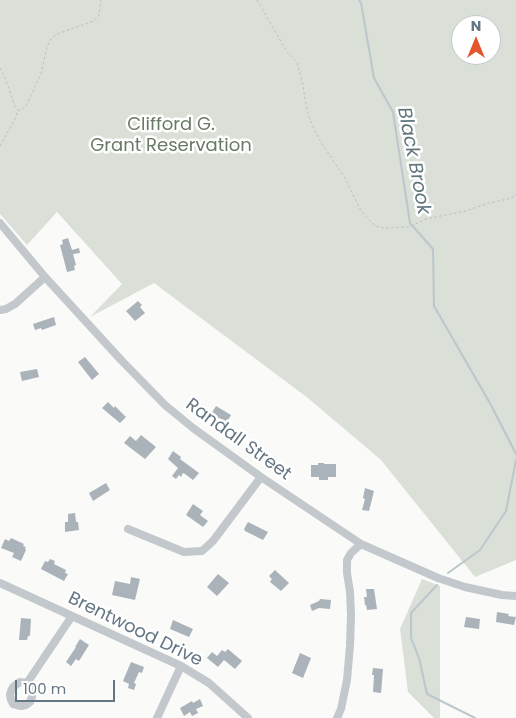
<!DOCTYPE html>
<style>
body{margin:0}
#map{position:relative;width:516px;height:718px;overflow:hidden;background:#fafaf8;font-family:Poppins,sans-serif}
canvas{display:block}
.north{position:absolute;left:451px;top:15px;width:50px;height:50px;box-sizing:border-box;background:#fff;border:1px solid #c1c8cd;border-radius:50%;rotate:0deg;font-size:14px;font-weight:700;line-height:20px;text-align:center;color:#657683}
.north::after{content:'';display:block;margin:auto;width:18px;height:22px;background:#e4572e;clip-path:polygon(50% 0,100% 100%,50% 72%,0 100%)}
.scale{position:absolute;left:15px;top:680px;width:100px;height:22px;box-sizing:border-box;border:2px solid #657683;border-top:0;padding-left:6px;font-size:15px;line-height:18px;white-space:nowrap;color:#657683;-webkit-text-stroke:4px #fff;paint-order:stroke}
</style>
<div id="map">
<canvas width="516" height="718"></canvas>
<div class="north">N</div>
<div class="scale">100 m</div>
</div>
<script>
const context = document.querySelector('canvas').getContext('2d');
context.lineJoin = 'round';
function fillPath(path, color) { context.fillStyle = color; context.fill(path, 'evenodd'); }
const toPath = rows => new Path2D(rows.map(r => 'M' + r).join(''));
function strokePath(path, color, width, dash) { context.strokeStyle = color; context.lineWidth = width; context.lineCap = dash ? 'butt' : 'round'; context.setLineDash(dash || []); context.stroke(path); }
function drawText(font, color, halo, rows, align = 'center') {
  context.font = font + ' Poppins,sans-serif'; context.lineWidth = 5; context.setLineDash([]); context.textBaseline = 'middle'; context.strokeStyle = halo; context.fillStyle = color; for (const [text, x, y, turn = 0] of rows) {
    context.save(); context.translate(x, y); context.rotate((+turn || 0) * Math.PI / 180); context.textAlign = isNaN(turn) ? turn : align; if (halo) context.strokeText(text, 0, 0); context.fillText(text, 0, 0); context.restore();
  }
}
fillPath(toPath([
 [0,0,516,0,516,560,475,577,381,460,308,398,154,283,90,317,122,284,57,212,27,245,0,214],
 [461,25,491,25,491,55,461,55],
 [422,579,440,586,440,718,434,718,408,692,400,629]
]), '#dadfd7');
strokePath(toPath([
 [359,0,361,3,374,78,393,112,410,223,433,249,434,306,491,405,516,454],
 [448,573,480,550,506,511,516,460],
 [437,585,411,613,411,638,419,658,427,694,475,718]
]), '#bbc7cb', 2);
fillPath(toPath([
 [68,238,72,250,79,248,80,253,73,254,76,265,74,266,75,270,67,272,60,245,63,244,62,240],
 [138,301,142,305,140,307,145,313,135,321,126,311],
 [54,317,56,325,42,330,41,328,35,330,33,324],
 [85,357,99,374,92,380,78,362],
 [37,369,39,377,22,381,20,372],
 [108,402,114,408,115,406,126,417,120,423,102,408],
 [216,406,231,415,227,422,211,414],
 [141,435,156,447,145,459,124,443,130,436,136,441],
 [173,451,181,457,180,459,199,473,193,480,185,474,183,473,181,477,179,475,176,479,172,476,178,468,168,459],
 [318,463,324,463,324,464,336,464,336,477,328,477,328,480,319,480,319,477,311,477,311,465,318,465],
 [106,483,110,490,93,501,89,493],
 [365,488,374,491,369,511,362,510,365,499,363,498],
 [193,504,203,511,200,515,208,521,203,527,186,515],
 [75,513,76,522,78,522,79,530,65,532,65,522,68,522,68,514],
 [248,522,268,532,263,540,245,531,244,529],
 [11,538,24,544,23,546,26,547,25,549,26,550,21,561,12,557,14,553,1,548,5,539,9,541],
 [50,559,55,561,54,564,66,570,65,573,68,574,64,581,41,569,45,561,48,562],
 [275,570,289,583,281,591,270,582,272,579,269,576],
 [218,574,229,583,217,596,207,587],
 [131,577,140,579,135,600,112,595,115,581,130,584],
 [366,589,374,589,377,609,367,610,366,605,365,605,364,597,367,597],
 [320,599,331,600,330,609,319,608,312,611,310,605,319,601],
 [497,612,509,614,508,616,516,617,514,625,496,622],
 [466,617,480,619,479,629,464,627],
 [21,618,31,619,30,636,28,636,27,640,19,640],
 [173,620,193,629,189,637,170,629],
 [80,639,89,645,79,661,76,659,71,666,66,662,76,647,75,647],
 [228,649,242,661,235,669,224,660,218,667,207,658,212,652,217,656,222,650,225,652],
 [300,653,311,658,303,678,292,673],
 [131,662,144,667,142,673,139,672,134,683,136,684,134,690,128,688,129,684,123,681],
 [373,668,383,669,381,693,373,692,374,675,372,675],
 [200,699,203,706,196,709,198,713,192,716,190,712,184,716,180,708,192,701,193,703]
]), '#aab3b9');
strokePath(toPath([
 [257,0,287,52,297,62,303,85,305,99,308,114,314,129,322,144,345,178,361,211,372,223,376,226,384,228,409,227,426,219,466,211,489,203,508,199,515,196,516,194],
 [0,68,5,77,15,107,17,110],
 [0,146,15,119,18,110,21,110,26,106,41,74,47,47,50,40,57,34,94,21,99,15,101,0]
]), '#bbbfc2', 1, [2.5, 2.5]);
strokePath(toPath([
 [0,223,45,277,122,361,165,405,193,428,261,477,361,544,438,578,465,587,502,595,516,596],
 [0,310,6,309,15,304,45,277],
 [128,529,184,552,202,551,213,541,261,477],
 [0,583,181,666,209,683,248,718],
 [27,683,20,682,13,687,11,691,10,695,11,700,13,704,21,706,26,705,30,702,32,697,32,688,27,683,72,616],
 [157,718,181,666],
 [337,718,341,709,347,680,350,646,351,615,350,592,347,573,347,560,351,553,361,544]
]), '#c3c8cc', 8);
drawText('18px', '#687a64', '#fff', [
 ["Clifford G.",171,125],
 ["Grant Reservation",171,146]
]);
drawText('18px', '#657683', '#fff', [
 ["Randall Street",238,440,36],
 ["Brentwood Drive",135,630,26]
]);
drawText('italic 19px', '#60757c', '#fff', [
 ["Black Brook",413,161,79]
]);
</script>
